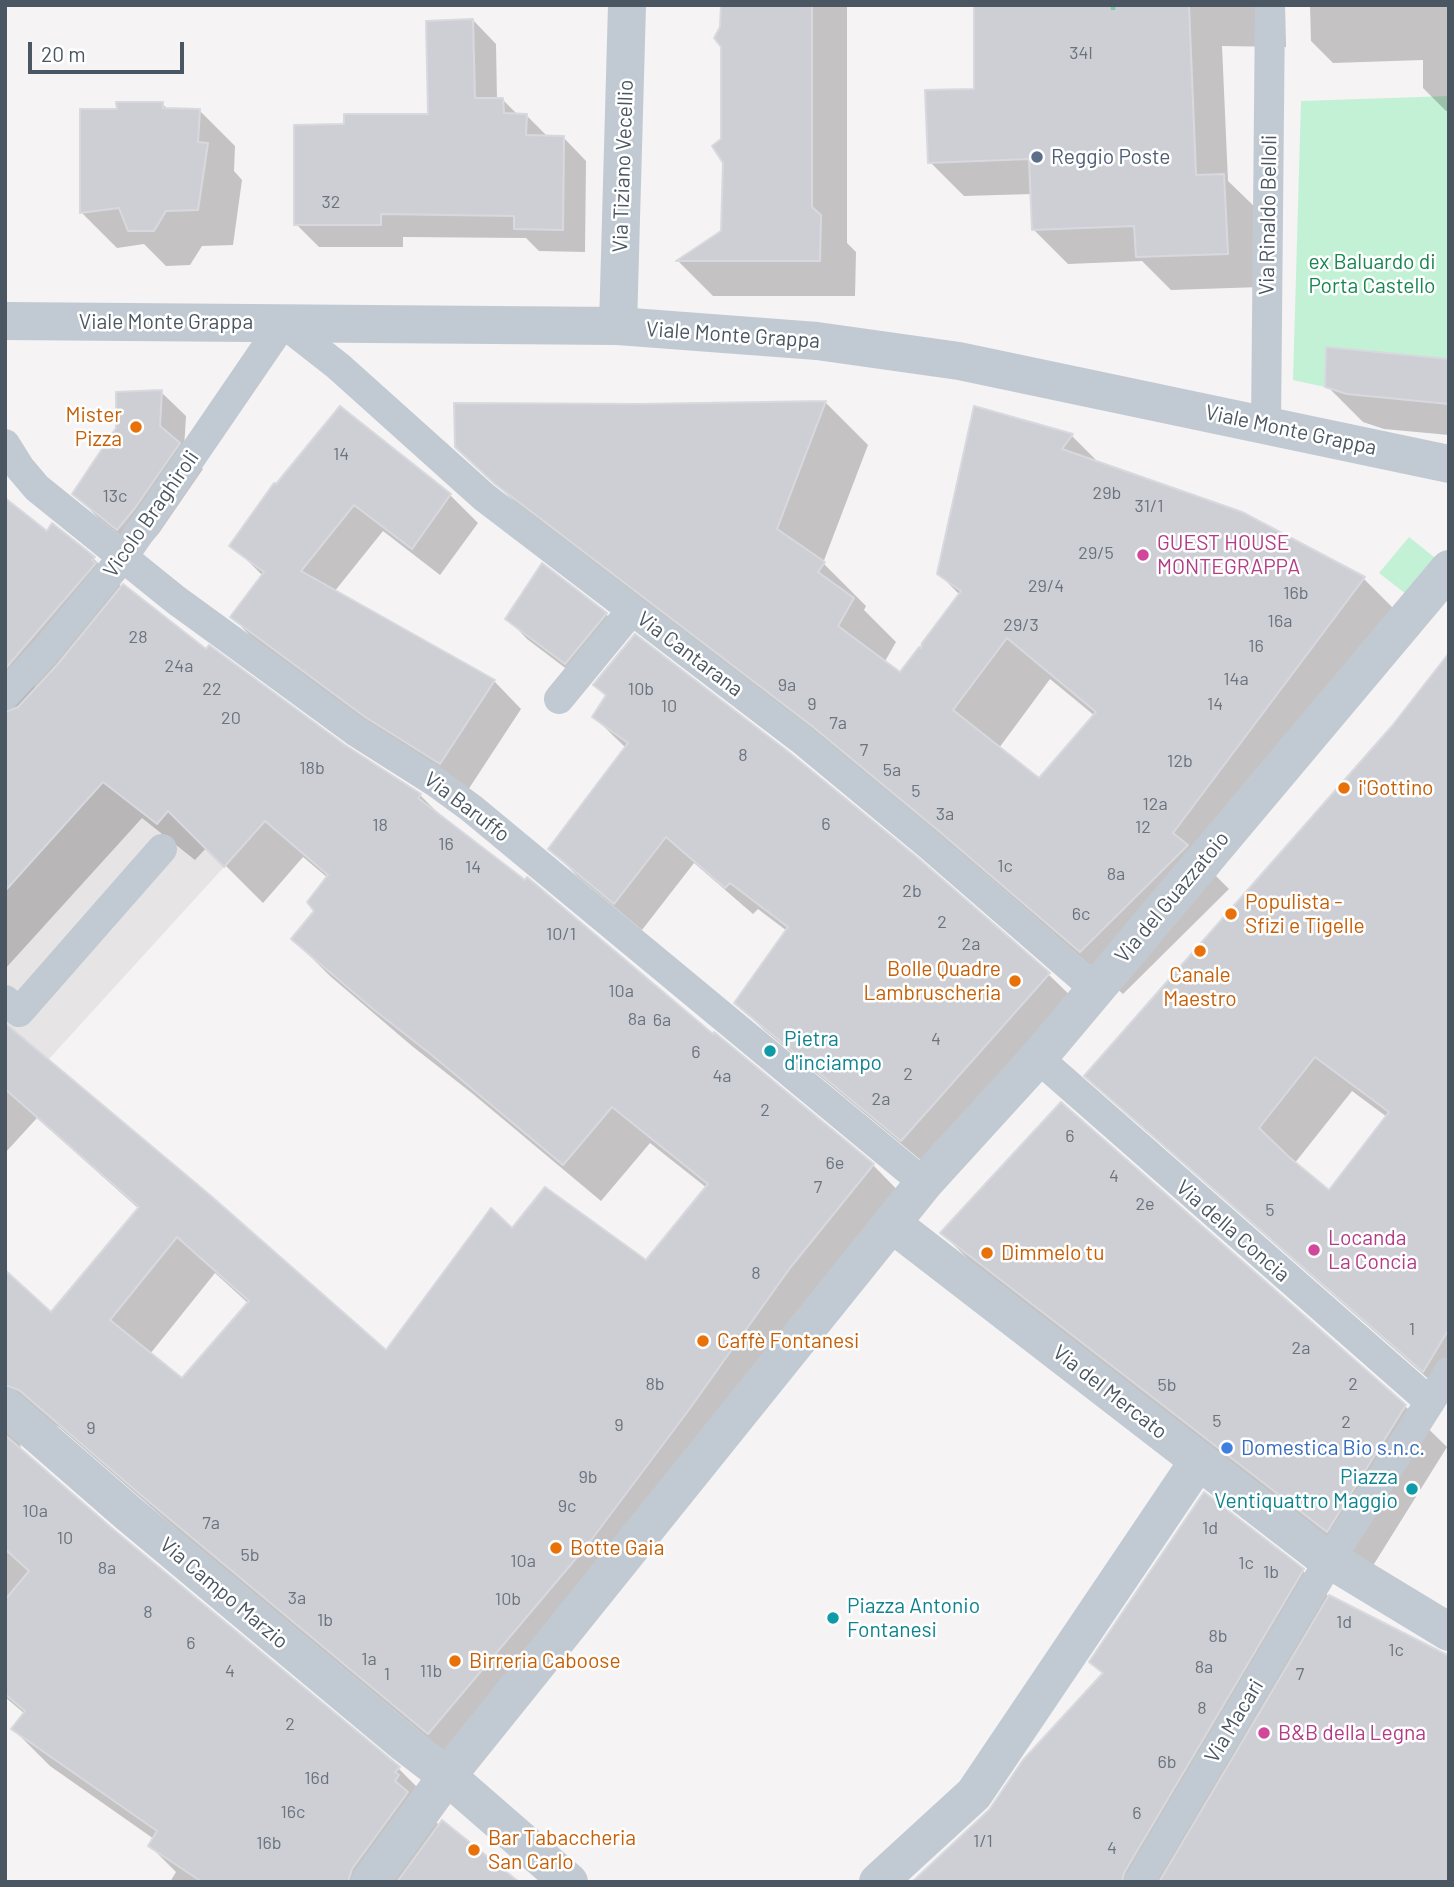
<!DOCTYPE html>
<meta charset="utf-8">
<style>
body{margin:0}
#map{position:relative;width:1454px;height:1887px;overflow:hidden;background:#f5f3f3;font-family:Barlow,sans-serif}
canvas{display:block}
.frame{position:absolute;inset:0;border:7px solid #4a5661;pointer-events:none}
.scale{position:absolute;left:28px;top:42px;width:156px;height:32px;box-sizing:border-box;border:4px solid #4a5661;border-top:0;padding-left:9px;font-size:21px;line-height:24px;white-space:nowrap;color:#4a5661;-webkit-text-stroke:5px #fff;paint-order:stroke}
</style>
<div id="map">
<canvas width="1454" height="1887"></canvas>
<div class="frame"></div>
<div class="scale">20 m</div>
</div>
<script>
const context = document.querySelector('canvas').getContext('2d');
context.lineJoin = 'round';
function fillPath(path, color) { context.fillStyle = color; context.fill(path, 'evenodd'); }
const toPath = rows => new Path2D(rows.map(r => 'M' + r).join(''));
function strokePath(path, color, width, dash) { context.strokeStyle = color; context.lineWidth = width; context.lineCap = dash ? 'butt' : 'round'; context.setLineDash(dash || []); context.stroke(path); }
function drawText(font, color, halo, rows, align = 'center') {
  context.font = font + ' Barlow,sans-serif'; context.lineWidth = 5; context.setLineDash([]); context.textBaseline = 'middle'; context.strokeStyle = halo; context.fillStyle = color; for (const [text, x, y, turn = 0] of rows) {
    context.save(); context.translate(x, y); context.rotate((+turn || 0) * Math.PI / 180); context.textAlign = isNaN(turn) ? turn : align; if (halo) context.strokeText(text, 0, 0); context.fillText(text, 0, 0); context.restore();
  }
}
fillPath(toPath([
 [33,685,93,735,224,867,48,1060,5,1023,5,707]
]), '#e6e4e5');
fillPath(toPath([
 [1449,96,1449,359,1327,347,1325,387,1293,380,1301,101],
 [1409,537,1444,565,1415,601,1379,573]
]), '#c3f1d5');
fillPath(toPath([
 [722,5,847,5,847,243,856,252,855,296,713,296,678,261,723,232,725,162,723,140],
 [976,5,1285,5,1286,47,1222,46,1228,181,1258,210,1261,287,1171,290,1142,261,1068,264,1034,230,1032,194,964,196,930,162,976,91],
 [1310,5,1449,5,1449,111,1446,111,1423,88,1423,60,1333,63,1311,41],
 [473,20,496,44,497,100,503,100,518,115,526,115,548,137,563,137,586,161,585,252,539,251,526,238,403,237,403,247,319,247,296,224,346,126,430,116],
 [162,104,168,109,199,110,235,146,234,171,242,180,233,245,202,246,190,265,166,266,144,244,117,248,81,212,119,111],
 [1449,361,1449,435,1384,429,1363,422,1327,386],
 [161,392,186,416,184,449,203,469,159,533,142,553,98,518,74,493],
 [825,402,868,445,823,563,866,606,864,610,896,642,884,663,900,675,922,651,960,595,939,574,1072,436,1100,464,1364,579,1406,621,1216,876,1229,889,1123,994,985,874,857,768,540,526,456,446,642,405],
 [1050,679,1095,716,1039,780,999,748],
 [340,408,450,495,478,523,440,575,383,531,334,592,494,681,521,709,468,790,394,744,259,645,232,617,263,576,232,545],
 [5,500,47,533,93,558,123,588,206,651,344,747,420,795,450,825,873,1165,910,1203,466,1770,182,1534,59,1427,49,1422,20,1441,21,1451,113,1531,398,1768,436,1806,432,1818,440,1826,516,1882,170,1882,176,1872,150,1846,154,1839,50,1766,13,1729,25,1714,5,1697,5,1273,51,1314,139,1209,37,1118,5,1153,5,1025,386,1353,513,1230,646,1263,707,1188,650,1143,601,1201,473,1094,412,1046,330,976,293,939,316,911,328,878,303,857,263,903,207,847,195,860,142,818,5,969],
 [215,1273,249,1304,182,1380,150,1354],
 [606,614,625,634,585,683,527,639,508,619],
 [1449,658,1449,1397,1123,1111,1087,1075,1393,727],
 [1352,1091,1387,1117,1329,1193,1294,1164],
 [595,685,917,860,1049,975,1076,1001,929,1167,764,1030,737,1003,787,931,758,909,753,914,694,863,642,930,577,876,551,849,626,748,594,717,607,697],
 [942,1233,1405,1406,1447,1447,1369,1572,983,1274],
 [1303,1571,1330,1598,1449,1882,913,1882,990,1811,1104,1674,1092,1662]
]), '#0003');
const building = toPath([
 [721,5,812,5,812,207,821,215,820,261,676,261,721,231,723,163,712,146,721,139,721,47,714,38,720,27,721,5],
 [974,5,1189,5,1196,175,1224,174,1228,254,1136,257,1134,226,1032,230,1029,159,928,163,925,90,974,89,974,5],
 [473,19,475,98,503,98,504,113,527,114,526,135,564,136,563,230,514,229,514,216,381,214,381,225,294,225,294,125,344,124,344,114,428,114,426,21,473,19],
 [116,102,163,102,163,108,200,109,198,142,208,143,198,210,166,211,154,231,128,231,119,208,80,213,80,109,117,109,116,102],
 [1326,347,1449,359,1449,404,1347,394,1325,387,1326,347],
 [162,390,160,426,180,443,135,508,117,530,72,494,116,428,116,392,162,390],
 [826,401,777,529,825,562,818,572,854,598,838,626,900,672,919,647,921,648,922,643,961,591,937,574,974,406,1073,434,1062,449,1242,512,1365,577,1173,833,1188,845,1080,952,940,832,812,726,495,484,455,447,454,403,642,404,826,401],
 [1007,638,1096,712,1039,778,953,710,1007,638],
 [340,406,451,494,412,549,354,505,301,571,495,680,440,764,365,717,230,617,264,572,229,546,274,483,276,484,340,406],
 [5,498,47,531,52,523,95,557,92,560,96,563,5,669,5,498],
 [542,563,607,613,565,664,505,619,542,563],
 [123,584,206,649,209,645,345,745,421,794,418,798,525,880,527,877,713,1034,714,1032,874,1164,790,1268,688,1411,589,1543,428,1734,142,1496,19,1390,5,1385,5,1270,51,1312,139,1207,5,1089,5,1023,211,1196,386,1350,491,1208,512,1228,545,1187,646,1260,708,1184,612,1107,563,1165,433,1056,373,1009,291,939,314,911,307,902,328,875,265,821,224,867,168,811,157,824,103,782,5,891,5,712,18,707,57,665,123,584],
 [177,1237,249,1301,182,1378,110,1320,177,1237],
 [635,634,790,753,918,858,1050,973,901,1141,734,1003,788,927,730,883,725,888,666,837,614,904,548,849,628,743,592,717,606,695,593,685,635,634],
 [1449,653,1449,1329,1423,1372,1084,1076,1392,726,1449,653],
 [1315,1057,1389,1112,1329,1190,1289,1157,1259,1128,1315,1057],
 [1061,1102,1406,1405,1327,1532,940,1233,1061,1102],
 [5,1435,114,1530,400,1767,395,1772,399,1775,395,1781,408,1792,352,1869,348,1882,202,1882,148,1846,157,1831,11,1729,25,1711,5,1694,5,1600,29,1571,5,1549,5,1435],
 [1204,1492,1304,1569,1124,1873,1122,1882,912,1882,989,1810,1023,1760,1103,1673,1089,1662,1204,1492],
 [1329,1595,1449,1656,1449,1882,1159,1882,1329,1595],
 [442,1820,519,1882,397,1882,442,1820]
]);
fillPath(building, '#cdcfd5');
strokePath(building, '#d7d9de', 2);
strokePath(toPath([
 [1113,5,1113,12]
]), '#7ad0a6', 4.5, [5, 3.5]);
strokePath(toPath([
 [1266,424,1270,5],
 [5,444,20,468,37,488,176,600,231,640,355,731,434,781,471,808,924,1183],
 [5,695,44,653,123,557,283,323,338,366,484,497,801,739,929,845,1095,989],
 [559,699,632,610],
 [5,1000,19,1012,162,849],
 [1038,1058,1430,1402],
 [1139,1882,1329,1561,1449,1372]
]), '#c1cad2', 30);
strokePath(toPath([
 [5,321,618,326,817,341,959,361,1449,464],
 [618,326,627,5],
 [891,1223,1317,1552,1449,1632],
 [5,1406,128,1513,404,1743,447,1776,569,1882],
 [370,1882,447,1776,924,1183,1038,1058,1449,569],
 [878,1882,974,1794,1199,1460]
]), '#c1cad2', 38);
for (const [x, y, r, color] of [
 [1037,157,7,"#5c6f8a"],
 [136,427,7,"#e8710a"],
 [1143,555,7,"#d1479c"],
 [1344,788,7,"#e8710a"],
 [1231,914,7,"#e8710a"],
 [1200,951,7,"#e8710a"],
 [1015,981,7,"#e8710a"],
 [770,1051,7,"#0f9aa8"],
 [1314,1250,7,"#d1479c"],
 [987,1253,7,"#e8710a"],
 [703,1341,7,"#e8710a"],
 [1227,1448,7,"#3f7fe0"],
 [1412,1489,7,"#0f9aa8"],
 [556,1548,7,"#e8710a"],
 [833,1618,7,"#0f9aa8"],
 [455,1661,7,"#e8710a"],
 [1264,1733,7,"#d1479c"],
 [474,1850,7,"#e8710a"]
]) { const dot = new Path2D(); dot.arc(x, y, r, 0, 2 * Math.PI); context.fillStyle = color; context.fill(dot); strokePath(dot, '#fff', 2.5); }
drawText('18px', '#6b747e', null, [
 ["34l",1081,53],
 ["32",331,202],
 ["14",341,454],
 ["29b",1107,493],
 ["13c",115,496],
 ["31/1",1149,506],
 ["29/5",1096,553],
 ["29/4",1046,586],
 ["16b",1296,593],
 ["16a",1280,621],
 ["29/3",1021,625],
 ["28",138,637],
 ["16",1256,646],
 ["24a",179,666],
 ["14a",1236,679],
 ["9a",787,685],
 ["22",212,689],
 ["10b",641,689],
 ["9",812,704],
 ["14",1215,704],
 ["10",669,706],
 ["20",231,718],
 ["7a",838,723],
 ["7",864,750],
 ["8",743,755],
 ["12b",1180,761],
 ["18b",312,768],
 ["5a",892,770],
 ["5",916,791],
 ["12a",1155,804],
 ["3a",945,814],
 ["6",826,824],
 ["18",380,825],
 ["12",1143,827],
 ["16",446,844],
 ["1c",1005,866],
 ["14",473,867],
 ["8a",1116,874],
 ["2b",912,891],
 ["6c",1081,914],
 ["2",942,922],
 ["10/1",561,934],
 ["2a",971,944],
 ["10a",621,991],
 ["8a",637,1019],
 ["6a",662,1020],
 ["4",936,1039],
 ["6",696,1052],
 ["2",908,1074],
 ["4a",722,1076],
 ["2a",881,1099],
 ["2",765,1110],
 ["6",1070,1136],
 ["6e",835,1163],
 ["4",1114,1176],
 ["7",818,1187],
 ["2e",1145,1204],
 ["5",1270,1210],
 ["8",756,1273],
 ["1",1412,1329],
 ["2a",1301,1348],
 ["8b",655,1384],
 ["2",1353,1384],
 ["5b",1167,1385],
 ["5",1217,1421],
 ["2",1346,1422],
 ["9",619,1425],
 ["9",91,1428],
 ["9b",588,1477],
 ["9c",567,1506],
 ["10a",35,1511],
 ["7a",211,1523],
 ["1d",1210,1528],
 ["10",65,1538],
 ["5b",250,1555],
 ["10a",523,1561],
 ["1c",1246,1563],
 ["8a",107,1568],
 ["1b",1271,1572],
 ["3a",297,1598],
 ["10b",508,1599],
 ["8",148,1612],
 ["1b",325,1620],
 ["1d",1344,1622],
 ["8b",1218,1636],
 ["6",191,1643],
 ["1c",1396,1650],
 ["1a",369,1659],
 ["8a",1204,1667],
 ["4",230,1671],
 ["11b",431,1671],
 ["1",387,1674],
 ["7",1300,1674],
 ["8",1202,1708],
 ["2",290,1724],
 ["6b",1167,1762],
 ["16d",317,1778],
 ["16c",293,1812],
 ["6",1137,1813],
 ["1/1",983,1841],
 ["16b",269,1843],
 ["4",1112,1848]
]);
drawText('21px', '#4e5e75', '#fff', [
 ["Reggio Poste",1051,157]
], 'left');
drawText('21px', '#4a5661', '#fff', [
 ["Via Tiziano Vecellio",623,166,-88],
 ["Via Rinaldo Belloli",1268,215,-89],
 ["Viale Monte Grappa",166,322],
 ["Viale Monte Grappa",733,335,4],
 ["Viale Monte Grappa",1291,430,12],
 ["Vicolo Braghiroli",151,514,-55],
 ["Via Cantarana",690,654,37],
 ["Via Baruffo",467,807,37],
 ["Via del Guazzatoio",1172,897,-50],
 ["Via della Concia",1233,1231,41],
 ["Via del Mercato",1110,1392,38],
 ["Via Campo Marzio",224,1593,40],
 ["Via Macari",1234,1721,-59]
]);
drawText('21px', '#17864f', '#fff', [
 ["ex Baluardo di",1372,262],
 ["Porta Castello",1372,286]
]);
drawText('21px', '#c56008', '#fff', [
 ["Mister",122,415,"right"],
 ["Pizza",122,439,"right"],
 ["i'Gottino",1358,788],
 ["Populista -",1245,902],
 ["Sfizi e Tigelle",1245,926],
 ["Bolle Quadre",1001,969,"right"],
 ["Lambruscheria",1001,993,"right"],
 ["Canale",1200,975,"center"],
 ["Maestro",1200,999,"center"],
 ["Dimmelo tu",1001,1253],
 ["Caffè Fontanesi",717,1341],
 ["Botte Gaia",570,1548],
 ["Birreria Caboose",469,1661],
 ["Bar Tabaccheria",488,1838],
 ["San Carlo",488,1862]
], 'left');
drawText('21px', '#b23c85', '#fff', [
 ["GUEST HOUSE",1157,543],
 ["MONTEGRAPPA",1157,567],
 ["Locanda",1328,1238],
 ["La Concia",1328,1262],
 ["B&B della Legna",1278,1733]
], 'left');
drawText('21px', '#0d838f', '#fff', [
 ["Pietra",784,1039],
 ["d'inciampo",784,1063],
 ["Piazza",1398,1477,"right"],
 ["Ventiquattro Maggio",1398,1501,"right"],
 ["Piazza Antonio",847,1606],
 ["Fontanesi",847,1630]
], 'left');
drawText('21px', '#366cbe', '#fff', [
 ["Domestica Bio s.n.c.",1241,1448]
], 'left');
</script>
